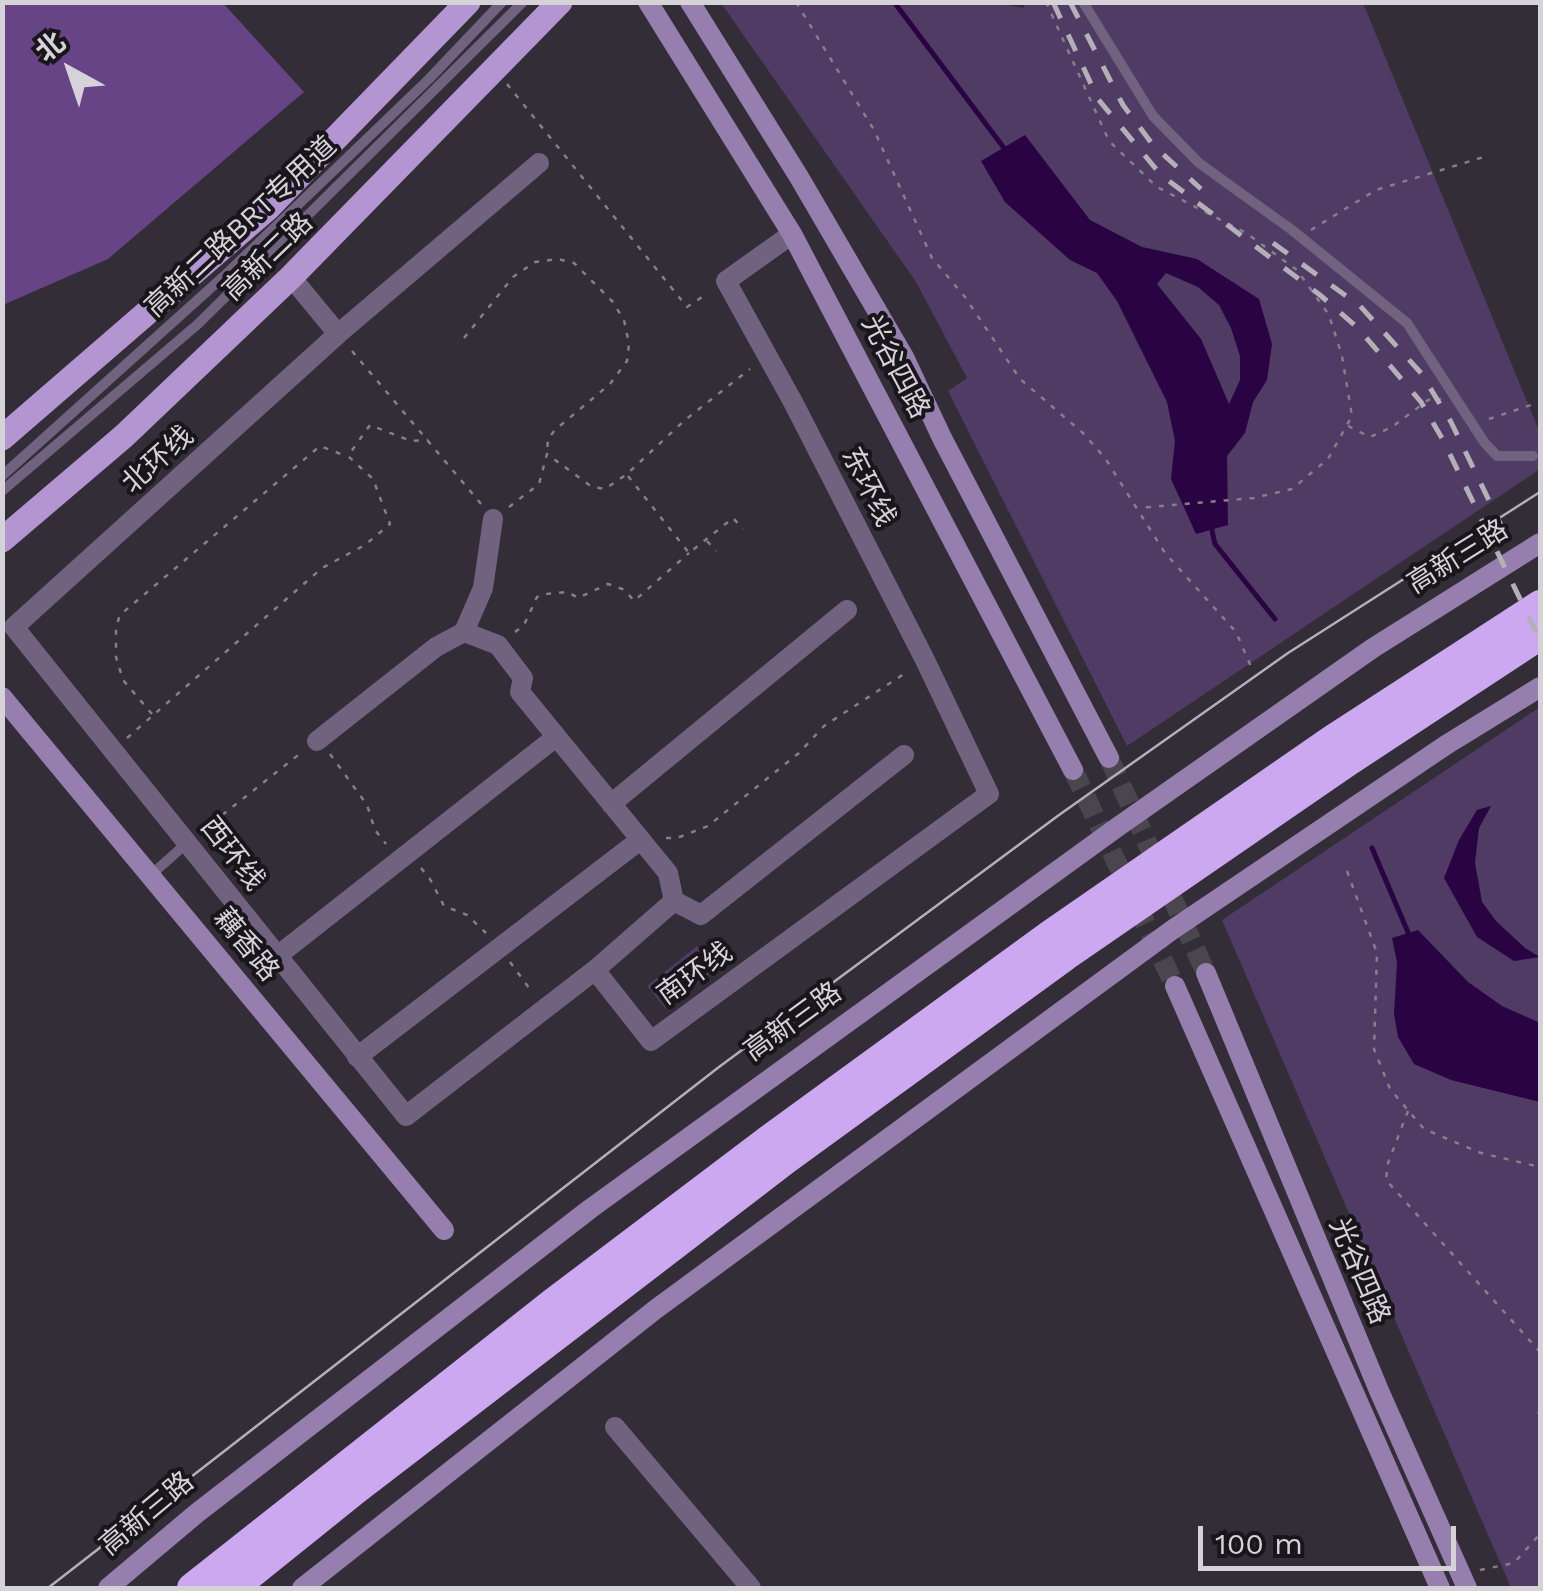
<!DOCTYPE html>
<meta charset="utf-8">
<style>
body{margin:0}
#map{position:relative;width:1543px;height:1591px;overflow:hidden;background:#322d36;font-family:"Work Sans","Noto Sans SC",sans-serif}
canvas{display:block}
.frame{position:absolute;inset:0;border:5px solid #d5d2d8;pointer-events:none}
.north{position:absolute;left:20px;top:20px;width:100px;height:100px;-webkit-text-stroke:8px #18161b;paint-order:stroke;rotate:320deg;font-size:28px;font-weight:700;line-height:40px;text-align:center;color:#d5d2d8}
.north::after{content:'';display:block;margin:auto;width:35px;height:45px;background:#d5d2d8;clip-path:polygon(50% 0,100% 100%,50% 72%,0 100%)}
.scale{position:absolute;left:1198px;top:1526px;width:258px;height:45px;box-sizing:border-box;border:5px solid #d5d2d8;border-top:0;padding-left:12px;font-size:30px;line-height:35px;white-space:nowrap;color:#d5d2d8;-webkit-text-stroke:8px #18161b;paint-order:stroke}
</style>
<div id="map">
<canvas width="1543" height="1591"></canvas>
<div class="frame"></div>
<div class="north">北</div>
<div class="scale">100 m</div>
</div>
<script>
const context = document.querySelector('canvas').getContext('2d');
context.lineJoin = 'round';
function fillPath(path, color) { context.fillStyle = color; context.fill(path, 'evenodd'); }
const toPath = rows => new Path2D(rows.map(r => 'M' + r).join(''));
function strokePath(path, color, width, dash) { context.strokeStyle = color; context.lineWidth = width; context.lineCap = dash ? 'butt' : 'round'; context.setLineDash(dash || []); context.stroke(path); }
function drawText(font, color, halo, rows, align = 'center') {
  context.font = font + ' "Work Sans","Noto Sans SC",sans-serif'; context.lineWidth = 8; context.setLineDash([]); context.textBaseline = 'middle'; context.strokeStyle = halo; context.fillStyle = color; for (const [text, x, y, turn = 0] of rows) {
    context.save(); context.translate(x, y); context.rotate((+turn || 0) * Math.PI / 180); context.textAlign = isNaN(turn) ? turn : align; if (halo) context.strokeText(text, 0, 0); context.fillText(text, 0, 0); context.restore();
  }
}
fillPath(toPath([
 [992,2,1023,8,1026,2,1363,3,1540,433,1540,469,1127,746,948,391,967,378,916,282,721,3],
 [1540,707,1540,1588,1511,1588,1222,920],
 [697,946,716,969,666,1009,647,986]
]), '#4f3b63');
fillPath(toPath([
 [3,2,223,3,304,92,108,259,3,305]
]), '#664485');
fillPath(toPath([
 [1025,135,1090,220,1142,247,1197,259,1259,299,1272,344,1267,380,1253,402,1245,433,1227,456,1228,525,1196,534,1171,479,1175,441,1167,402,1117,301,1097,273,1070,260,1005,202,981,161],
 [1166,273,1198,287,1219,305,1231,328,1240,356,1240,380,1229,404,1201,339,1157,284],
 [1491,806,1479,828,1475,863,1482,902,1496,921,1525,948,1540,957,1514,961,1477,937,1444,878,1459,840,1477,810],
 [1418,930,1468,982,1502,1006,1540,1023,1540,1102,1451,1080,1414,1064,1398,1037,1394,1014,1397,962,1392,938]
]), '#290342');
strokePath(toPath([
 [894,2,1007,152],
 [1211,526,1215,544,1275,619],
 [1372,848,1410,937]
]), '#290342', 5);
strokePath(toPath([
 [1109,758,1206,973],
 [1073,770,1175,986]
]), '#4a464e', 20, [20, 10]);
strokePath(toPath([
 [796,2,874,130,932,258,965,297,1020,379,1083,433,1105,458,1165,553,1236,632,1252,669],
 [1046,2,1109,141,1157,187,1246,233,1297,270,1329,315,1342,356,1352,416,1328,459,1292,489,1254,498,1138,508],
 [507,84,687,307,708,293],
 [1311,230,1376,190,1487,156],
 [464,338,513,277,535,262,558,259,574,263,612,301,624,320,629,344,627,361,610,384,555,430,548,439,547,452],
 [352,351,482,505],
 [1489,419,1540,402],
 [1348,426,1370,437,1392,427,1428,400,1441,399],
 [628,476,689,553,733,518,743,529],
 [509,507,539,484,547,454,592,487,605,489,627,474,685,420,750,369],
 [707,541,716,551],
 [515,632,524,625,537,597,545,594,568,592,578,598,608,584,625,590,634,601,689,553],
 [152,714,123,680,116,657,116,627,120,615,320,446,346,456],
 [127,738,322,568,365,545,390,524,373,479,348,456,370,425,411,441,428,440],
 [330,754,367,805,375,830,386,844],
 [202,831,302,752],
 [666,838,677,838,708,826,799,753,824,726,907,672],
 [421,868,430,879,444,906,467,915,486,933],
 [1347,871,1377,953,1374,1049,1390,1089,1424,1129,1481,1153,1540,1167],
 [510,962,532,992],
 [1408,1111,1388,1163,1386,1180,1540,1352],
 [1538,1412,1540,1415],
 [1540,1478,1540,1479],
 [1480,1570,1514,1563,1540,1534]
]), '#848088', 2.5, [5, 8]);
strokePath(toPath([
 [1083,2,1153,116,1199,163,1292,230,1407,323,1484,442,1497,456,1533,456],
 [2,476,223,277,429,79,502,2],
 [2,491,198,324,523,2],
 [152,874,187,843]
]), '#716380', 10);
strokePath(toPath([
 [539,163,338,334,14,627,406,1116,595,970,651,1041,989,794,925,660,793,402,726,281,792,234],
 [291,277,338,334],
 [464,632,483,588,493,519],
 [317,741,436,647,464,632,498,645,523,678,520,692,668,873,674,901],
 [611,804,847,610],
 [276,957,556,737],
 [595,970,674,901,701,915,904,755],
 [357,1057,640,840],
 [615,1427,751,1588]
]), '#716380', 20);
strokePath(toPath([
 [648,2,792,234,1073,770],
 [690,2,799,177,904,357,942,438,1109,758],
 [2,697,444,1230],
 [1206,973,1380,1393,1467,1588],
 [1175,986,1440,1588],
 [108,1588,197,1513,590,1209,1119,826,1373,648,1540,543],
 [302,1588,656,1309,1172,930,1446,745,1540,687]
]), '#967fae', 20);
strokePath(toPath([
 [2,438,268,208,468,2],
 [2,540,124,436,291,277,560,2]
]), '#b395d1', 25);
strokePath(toPath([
 [192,1588,553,1303,770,1139,1050,935,1332,740,1540,605],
 [233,1588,356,1489,786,1159,1065,956,1347,762,1540,635]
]), '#cca8f1', 30);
strokePath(toPath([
 [48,1588,719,1067,1059,815,1288,653,1540,492]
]), '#b4b0b7', 2.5);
strokePath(toPath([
 [1053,2,1098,99,1161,175,1320,295,1358,328,1421,402,1443,440,1540,640],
 [1070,2,1123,105,1153,145,1201,189],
 [1273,243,1360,306,1421,373,1451,422,1512,548]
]), '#b4b0b7', 5, [18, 18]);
drawText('28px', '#d5d2d8', '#18161b', [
 ["高新二路BRT专用道",241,227,-43],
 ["高新二路",268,257,-44],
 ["光谷四路",895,367,62],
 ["北环线",158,460,-42],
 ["东环线",868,487,63],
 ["高新三路",1458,557,-32],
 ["西环线",232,854,52],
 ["藕香路",246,945,51],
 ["南环线",695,974,-36],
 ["高新三路",793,1022,-36],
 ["光谷四路",1359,1271,67],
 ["高新三路",147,1514,-40]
]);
</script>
